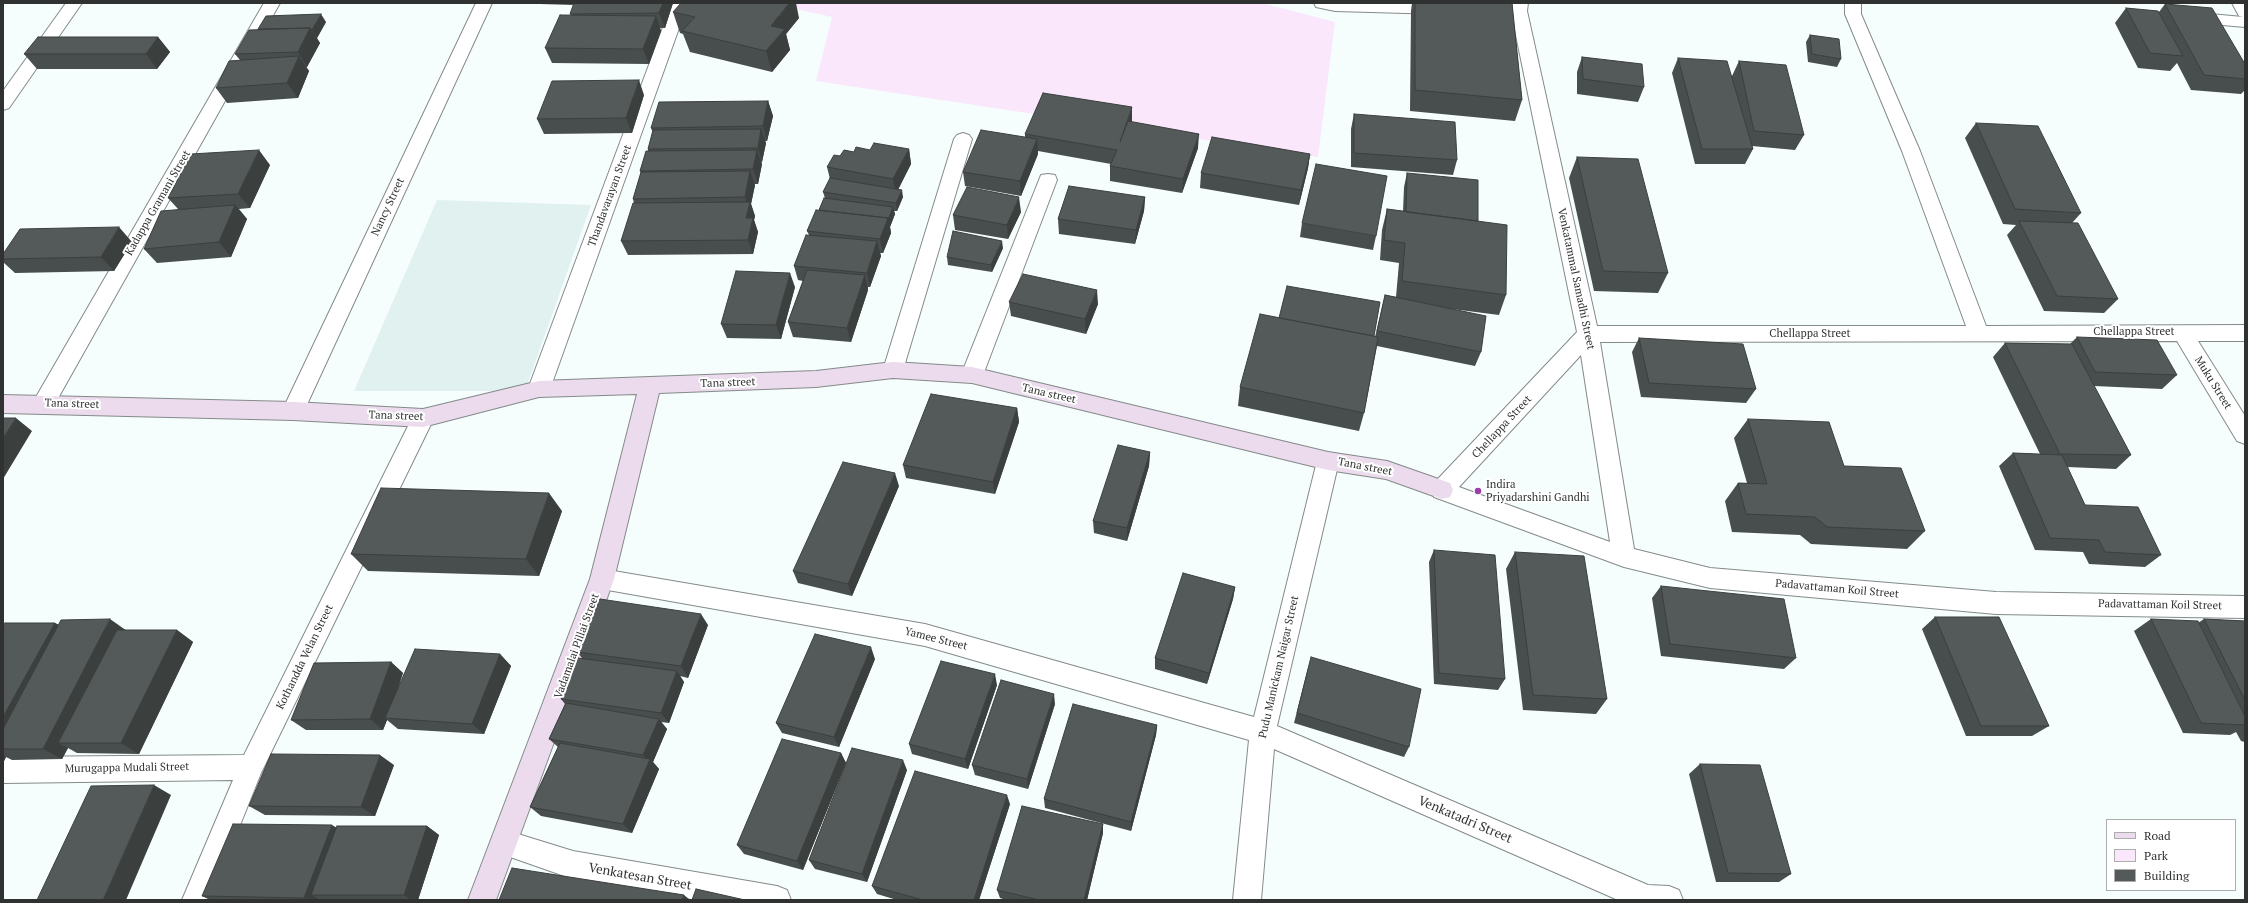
<!DOCTYPE html>
<style>
body{margin:0}
#map{position:relative;width:2248px;height:903px;overflow:hidden;background:#f6fdfd;font-family:"PT Serif",serif}
canvas{display:block}
.frame{position:absolute;inset:0;border:4px solid #303232;pointer-events:none}
.legend{position:absolute;left:2106px;top:819px;width:130px;height:72px;box-sizing:border-box;background:#fff;border:1px solid #acadad;margin:0;padding:5px 7px;list-style:none;font-size:12px;color:#303232}
.legend li{display:flex;align-items:center;gap:8px;height:20px}
.legend b{width:20px;border:1px solid #acadad}
</style>
<div id="map">
<canvas width="2248" height="903"></canvas>
<div class="frame"></div>
<ul class="legend">
<li><b style="height:5px;background:#ebdbec"></b>Road</li>
<li><b style="height:11px;background:#fae7fb"></b>Park</li>
<li><b style="height:11px;background:#545a59"></b>Building</li>
</ul>
</div>
<script>
const context = document.querySelector('canvas').getContext('2d');
context.lineJoin = 'round';
function fillPath(path, color) { context.fillStyle = color; context.fill(path, 'evenodd'); }
const toPath = rows => new Path2D(rows.map(r => 'M' + r).join(''));
function strokePath(path, color, width, dash) { context.strokeStyle = color; context.lineWidth = width; context.lineCap = dash ? 'butt' : 'round'; context.setLineDash(dash || []); context.stroke(path); }
function drawText(font, color, halo, rows, align = 'center') {
  context.font = font + ' "PT Serif",serif'; context.lineWidth = 4; context.setLineDash([]); context.textBaseline = 'middle'; context.strokeStyle = halo; context.fillStyle = color; for (const [text, x, y, turn = 0] of rows) {
    context.save(); context.translate(x, y); context.rotate((+turn || 0) * Math.PI / 180); context.textAlign = isNaN(turn) ? turn : align; if (halo) context.strokeText(text, 0, 0); context.fillText(text, 0, 0); context.restore();
  }
}
fillPath(toPath([
 [437,200,591,205,525,391,354,391]
]), '#e1f1f0');
fillPath(toPath([
 [770,3,1262,3,1335,22,1318,157,816,81,832,17]
]), '#fae7fb');
const street = toPath([
 [66,3,82,3,9,108,3,110,3,91,66,3],
 [264,3,280,3,52,409,44,412,36,409,33,403,36,397,264,3],
 [476,3,492,3,304,411,301,417,293,420,285,417,282,411,476,3],
 [672,3,688,3,550,389,547,395,539,397,531,395,528,389,672,3],
 [1314,3,1442,4,1448,5,1450,9,1448,13,1442,14,1335,11,1316,7,1314,3],
 [1512,3,1528,3,1527,11,1597,326,1966,326,1902,151,1845,14,1845,3,1861,3,1861,14,1920,151,1986,326,2245,325,2245,341,2198,341,2245,416,2245,444,2237,441,2177,341,1600,342,1634,549,1710,568,1996,592,2245,596,2245,618,1996,614,1710,588,1624,567,1434,497,1431,490,1434,483,1577,332,1511,11,1512,3],
 [1581,355,1610,542,1459,487,1581,355],
 [2232,3,2245,3,2245,27,2188,22,2182,21,2180,17,2182,13,2188,12,2243,17,2239,16,2232,3],
 [963,133,969,135,972,139,903,370,900,376,893,378,886,376,883,370,954,139,957,135,963,133],
 [1048,174,1055,175,1057,180,983,375,979,381,972,383,965,381,961,375,1041,175,1048,174],
 [423,409,431,412,434,418,261,773,210,900,182,900,233,780,3,783,3,757,244,755,415,412,423,409],
 [1328,452,1336,455,1339,461,1277,726,1648,885,1669,886,1679,890,1683,900,1618,900,1274,749,1261,900,1233,900,1249,740,925,646,602,589,594,586,590,579,594,572,602,569,925,624,1254,717,1317,461,1320,455,1328,452],
 [505,830,573,851,777,886,787,890,791,900,697,900,573,879,496,852,492,843,496,834,505,830]
]);
const secondary = toPath([
 [893,362,972,367,1328,452,1387,461,1450,483,1453,490,1450,497,1442,499,1386,479,1328,470,972,383,893,378,816,387,659,393,614,579,496,900,468,900,590,579,637,394,539,397,423,427,293,420,3,413,3,395,293,402,423,409,539,381,816,371,893,362]
]);
strokePath(street, '#848a8a', 2);
strokePath(secondary, '#848a8a', 2);
fillPath(street, '#fff');
fillPath(secondary, '#ebdbec');
fillPath(toPath([
 [286,3,358,3,286,4],
 [506,3,673,3,665,28,660,28,661,31,649,64,552,63,545,48,571,15,570,14,574,5],
 [1412,3,1512,3,1522,100,1515,121,1410,111,1411,11],
 [2165,4,2245,64,2245,90,2241,94,2191,90,2177,63,2170,71,2138,68,2115,23,2126,8,2159,12],
 [673,12,799,18,786,34,790,50,772,72,690,52,683,34,680,33],
 [326,22,317,38,320,43,307,67,306,67,309,71,298,98,227,103,216,88,240,60,235,54,258,29],
 [1810,35,1841,59,1837,67,1808,62,1806,42],
 [158,37,170,52,157,69,37,69,24,54],
 [1582,57,1644,87,1638,102,1577,94,1577,72],
 [1678,58,1732,76,1739,61,1804,135,1795,150,1752,146,1753,149,1745,164,1695,164,1672,73],
 [644,95,632,133,544,134,537,119],
 [768,101,773,116,767,141,765,141,766,143,762,162,761,162,762,164,758,184,754,184,755,185,751,204,755,216,754,220,758,232,753,254,628,255,621,241,634,203,633,199,641,173,640,171,648,151,648,149,653,133,651,128],
 [1354,114,1457,160,1453,175,1351,167,1351,129],
 [1132,122,1198,148,1182,193,1110,181,1110,166,1111,164,1038,151,1038,154,1021,196,965,186,963,172,1025,137,1025,134],
 [1976,123,2081,213,2072,223,2118,299,2104,313,2044,311,2007,235,2016,225,2003,224,1965,138],
 [909,149,911,164,898,189,903,197,897,211,894,211,895,214,890,227,891,233,883,253,880,253,881,256,870,287,868,287,868,290,851,342,793,337,788,322,803,281,798,280,794,266,809,235,807,231,819,210,825,198,823,192,830,179,827,167,840,156,870,150],
 [1310,154,1308,168,1299,205,1200,188,1201,173],
 [1577,157,1668,273,1658,293,1594,291,1569,178],
 [270,165,250,208,239,209,247,219,231,257,157,263,144,249,178,209,168,198],
 [1407,173,1478,221,1506,295,1499,315,1452,309,1481,352,1475,366,1377,346,1364,413,1359,431,1238,406,1240,387,1374,336,1375,337,1385,295,1396,297,1399,263,1380,260,1382,230,1387,209,1403,211,1404,187],
 [1145,197,1144,211,1135,244,1059,234,1058,219],
 [1021,212,1008,239,955,230,953,215],
 [1302,223,1376,236,1373,250,1300,237],
 [132,242,114,271,15,273,3,262,3,254],
 [1003,248,992,272,948,265,947,257],
 [795,287,781,339,727,338,721,324],
 [1009,302,1098,304,1086,334,1011,316],
 [2077,337,2177,375,2162,389,2094,386,2131,455,2116,469,2067,467,2085,505,2161,555,2145,567,2089,564,2083,552,2035,550,1999,466,2013,453,2040,454,1993,357,2005,343,2070,344],
 [1639,338,1756,389,1746,403,1641,397,1632,352],
 [1017,408,1019,422,995,494,906,478,903,465],
 [1748,419,1844,466,1925,531,1907,549,1811,544,1800,535,1732,532,1725,501,1738,483,1747,483,1734,438],
 [1150,452,1149,466,1127,541,1094,533,1093,521],
 [899,486,852,596,798,583,793,571],
 [562,511,539,576,368,571,351,554],
 [1434,550,1505,679,1498,690,1434,684,1429,562],
 [1515,552,1607,699,1596,714,1523,710,1506,569],
 [1661,586,1796,658,1784,669,1661,656,1652,598],
 [1235,587,1233,599,1207,684,1155,669,1155,658],
 [1935,617,2049,726,2032,736,1966,736,1922,629],
 [2151,619,2198,623,2204,619,2245,621,2245,742,2241,741,2236,732,2230,735,2183,733,2134,631],
 [55,623,59,625,126,630,177,630,193,642,139,754,77,753,68,748,62,759,12,760,6,757,3,763,3,627],
 [708,625,688,678,680,676,684,682,669,723,661,722,667,729,653,762,659,769,632,833,541,816,530,807,558,747,549,739,565,704,561,699,582,658,577,652],
 [500,654,511,666,484,734,398,729,387,720,383,730,306,730,291,720,391,662,403,673,398,689],
 [875,659,839,747,782,733,776,723],
 [1308,668,1409,747,1404,757,1294,723],
 [997,685,968,769,912,754,909,744],
 [1055,704,1028,789,975,775,972,765],
 [1157,725,1156,735,1131,831,1045,808,1044,799],
 [841,753,846,763,803,870,744,854,737,845],
 [1700,764,1791,874,1779,882,1716,882,1689,774],
 [394,765,375,816,265,815,249,806],
 [907,770,867,882,815,869,809,860],
 [1010,804,979,900,897,900,877,894,872,886],
 [1103,824,1103,833,1087,900,1006,900,1000,898,997,890],
 [427,826,439,835,418,900,210,900,202,896,336,827]
]), '#484d4d');
fillPath(toPath([
 [663,3,673,3,665,28,659,13],
 [789,3,796,3,799,18,786,34,790,50,772,72,766,51,771,26],
 [321,14,326,22,317,38,312,30],
 [656,16,661,31,649,64,643,49],
 [310,28,320,43,307,67,298,52],
 [158,37,170,52,157,69,146,54],
 [299,56,309,71,298,98,287,83],
 [639,80,644,95,632,133,626,118],
 [768,101,773,116,767,141,763,126],
 [1132,107,1132,122,1120,142],
 [761,129,766,143,762,162,758,148],
 [1199,134,1198,148,1182,193,1183,179],
 [1037,139,1038,154,1021,196,1020,181],
 [909,149,911,164,896,194,893,179],
 [259,150,270,165,250,208,238,194],
 [757,150,762,164,758,184,753,169],
 [1310,154,1308,168,1299,205,1301,190],
 [750,171,755,185,751,204,755,216,754,220,758,232,753,254,748,240,746,218,748,209,745,197],
 [902,190,903,197,897,211,896,203],
 [1019,197,1021,212,1008,239,1007,225],
 [1145,197,1144,211,1135,244,1136,230],
 [235,205,247,219,231,257,219,242],
 [893,207,895,214,890,227,891,233,883,253,880,239,888,218],
 [119,227,132,242,114,271,101,257],
 [877,241,881,256,870,287,867,273],
 [1002,241,1003,248,992,272,991,265],
 [790,273,795,287,781,339,776,325],
 [865,275,868,290,851,342,847,328],
 [1097,290,1098,304,1086,334,1085,319],
 [1017,408,1019,422,995,494,993,482],
 [16,418,32,431,3,479,3,438],
 [1150,452,1149,466,1127,541,1127,528],
 [895,473,899,486,852,596,848,584],
 [549,493,562,511,539,576,526,559],
 [1235,587,1233,599,1207,684,1209,673],
 [701,614,708,625,688,678,681,666],
 [110,619,127,631,58,743,68,748,62,759,43,749],
 [55,623,73,634,3,749,3,717],
 [177,630,193,642,139,754,121,743],
 [871,647,875,659,839,747,834,737],
 [500,654,511,666,484,734,472,724],
 [391,662,403,673,387,718,385,718,387,720,383,730,370,719],
 [677,671,684,682,669,723,661,713],
 [995,674,997,685,968,769,965,759],
 [1054,694,1055,704,1028,789,1027,779],
 [659,719,667,729,653,762,659,769,632,833,623,824,649,762,643,755],
 [1157,725,1156,735,1131,831,1131,822],
 [841,753,846,763,803,870,797,861],
 [3,755,6,757,3,763],
 [380,755,394,765,375,816,361,807],
 [903,760,907,770,867,882,862,874],
 [154,785,171,795,126,900,103,900],
 [1007,795,1010,804,979,900,974,900],
 [1103,824,1103,833,1087,900,1084,900],
 [332,825,347,834,311,895,321,900,308,900,304,898],
 [427,826,439,835,418,900,411,900,404,895],
 [684,895,690,900,682,900]
]), '#3b3f3e');
const building = toPath([
 [574,3,663,3,659,13,570,14,574,3],
 [681,3,789,3,771,26,785,29,766,51,682,31,695,17,673,12,681,3],
 [1415,3,1512,3,1522,100,1415,90,1415,3],
 [2165,4,2212,8,2245,64,2245,79,2204,75,2165,4],
 [2126,8,2158,11,2183,56,2150,53,2126,8],
 [321,14,312,30,310,28,258,29,266,16,321,14],
 [560,15,656,16,643,49,545,48,560,15],
 [310,28,298,52,235,54,249,30,310,28],
 [1810,35,1839,39,1841,59,1812,54,1810,35],
 [38,37,158,37,146,54,24,54,38,37],
 [299,56,287,83,216,88,229,61,299,56],
 [1582,57,1642,64,1644,87,1583,79,1582,57],
 [1678,58,1727,61,1753,149,1702,149,1678,58],
 [1739,61,1786,65,1804,135,1754,131,1739,61],
 [639,80,626,118,537,119,552,81,639,80],
 [1043,93,1132,107,1120,142,1128,121,1199,134,1183,179,1110,166,1117,150,1025,134,1043,93],
 [768,101,763,126,651,128,659,102,768,101],
 [1354,114,1455,122,1457,160,1354,153,1354,114],
 [1976,123,2038,126,2081,213,2015,209,1976,123],
 [761,129,758,148,648,149,653,130,761,129],
 [981,130,1037,139,1020,181,963,172,981,130],
 [1212,137,1310,154,1301,190,1201,173,1212,137],
 [874,143,909,149,893,179,827,167,834,155,840,156,844,150,854,152,856,147,870,150,874,143],
 [259,150,238,194,168,198,191,154,259,150],
 [757,150,753,169,640,171,646,151,757,150],
 [1577,157,1638,159,1668,273,1603,271,1577,157],
 [1316,164,1387,176,1376,236,1302,223,1316,164],
 [750,171,745,197,633,199,641,172,750,171],
 [1407,173,1478,180,1478,221,1406,212,1407,173],
 [830,178,902,190,896,203,823,192,830,178],
 [1069,186,1145,197,1136,230,1058,219,1069,186],
 [967,187,1019,197,1007,225,953,215,967,187],
 [824,198,893,207,888,220,888,218,819,210,824,198],
 [750,202,746,218,753,218,748,240,621,241,633,203,750,202],
 [235,205,219,242,144,249,161,211,235,205],
 [1387,209,1507,225,1506,295,1402,281,1405,243,1384,240,1387,209],
 [816,210,888,218,880,239,807,231,816,210],
 [2019,221,2078,223,2118,299,2057,296,2019,221],
 [119,227,101,257,3,259,3,254,20,229,119,227],
 [953,231,1002,241,991,265,947,257,953,231],
 [806,235,877,241,867,273,794,266,806,235],
 [807,270,865,275,847,328,788,322,807,270],
 [736,271,790,273,776,325,721,324,736,271],
 [1023,274,1097,290,1085,319,1009,302,1023,274],
 [1287,286,1380,302,1374,336,1279,318,1287,286],
 [1385,295,1486,316,1481,352,1377,331,1385,295],
 [1260,314,1378,337,1364,413,1240,387,1260,314],
 [2077,337,2157,340,2177,375,2095,372,2077,337],
 [1639,338,1743,344,1756,389,1649,383,1639,338],
 [2005,343,2072,344,2131,455,2060,454,2005,343],
 [931,394,1017,408,993,482,903,465,931,394],
 [3,418,16,418,3,438,3,418],
 [1748,419,1829,422,1844,466,1901,468,1925,531,1827,527,1815,517,1746,514,1738,483,1767,484,1748,419],
 [1118,445,1150,452,1127,528,1093,521,1118,445],
 [2013,453,2062,455,2085,505,2138,507,2161,555,2105,552,2099,540,2050,538,2013,453],
 [843,462,895,473,848,584,793,571,843,462],
 [381,488,549,493,526,559,351,554,381,488],
 [1434,550,1495,555,1505,679,1439,673,1434,550],
 [1515,552,1584,556,1607,699,1533,695,1515,552],
 [1183,573,1235,587,1209,673,1155,658,1183,573],
 [1661,586,1784,599,1796,658,1670,644,1661,586],
 [600,599,701,614,681,666,577,652,600,599],
 [1935,617,1999,617,2049,726,1981,726,1935,617],
 [110,619,43,749,3,749,3,729,61,620,110,619],
 [2151,619,2198,621,2245,716,2245,725,2201,723,2151,619],
 [2204,619,2245,621,2245,700,2204,619],
 [5,623,55,623,3,717,3,627,5,623],
 [117,630,177,630,121,743,58,743,117,630],
 [815,634,871,647,834,737,776,723,815,634],
 [415,649,500,654,472,724,385,718,415,649],
 [1311,657,1421,689,1409,747,1297,713,1311,657],
 [578,658,677,671,661,713,561,699,578,658],
 [941,661,995,674,965,759,909,744,941,661],
 [391,662,370,719,291,720,314,663,391,662],
 [1001,680,1054,694,1027,779,972,765,1001,680],
 [566,703,659,719,643,755,549,739,566,703],
 [1073,704,1157,725,1131,822,1044,799,1073,704],
 [782,739,841,753,797,861,737,845,782,739],
 [560,743,650,759,623,824,530,807,560,743],
 [852,748,903,760,862,874,809,860,852,748],
 [271,754,380,755,361,807,249,806,271,754],
 [1700,764,1760,765,1791,874,1728,873,1700,764],
 [915,771,1007,795,974,900,923,900,872,886,915,771],
 [154,785,103,900,37,900,91,786,154,785],
 [1022,806,1103,824,1084,900,1039,900,997,890,1022,806],
 [233,824,332,825,304,898,202,896,233,824],
 [337,826,427,826,404,895,311,895,337,826],
 [512,868,684,895,682,900,499,900,512,868],
 [696,889,745,900,692,900,696,889]
]);
fillPath(building, '#545a59');
strokePath(building, '#3b3f3e', 1);
for (const [x, y, r, color] of [
 [1478,491,4,"#9d3ea6"]
]) { const dot = new Path2D(); dot.arc(x, y, r, 0, 2 * Math.PI); context.fillStyle = color; context.fill(dot); strokePath(dot, '#fff', 1.5); }
drawText('11px', '#303232', '#fff', [
 ["Thandavarayan Street",610,196,-70],
 ["Kadappa Gramani Street",158,203,-60],
 ["Nancy Street",388,207,-65],
 ["Venkatammal Samadhi Street",1576,279,78],
 ["Chellappa Street",2134,332],
 ["Chellappa Street",1810,334],
 ["Tana street",728,383,-2],
 ["Muku Street",2213,383,58],
 ["Tana street",1049,394,13],
 ["Tana street",72,404,2],
 ["Tana street",396,416,2],
 ["Chellappa Street",1502,427,-47],
 ["Tana street",1365,467,11],
 ["Padavattaman Koil Street",1837,589,5],
 ["Padavattaman Koil Street",2160,605,1],
 ["Yamee Street",936,639,14],
 ["Vadamalai Pillai Street",577,646,-70],
 ["Kothandda Velan Street",305,657,-64],
 ["Pudu Manickam Naigar Street",1279,667,-77],
 ["Murugappa Mudali Street",127,768,-1]
]);
drawText('11px', '#303232', '#fff', [
 ["Indira",1486,485],
 ["Priyadarshini Gandhi",1486,498]
], 'left');
drawText('13px', '#303232', '#fff', [
 ["Venkatadri Street",1465,820,23],
 ["Venkatesan Street",640,877,10]
]);
</script>
